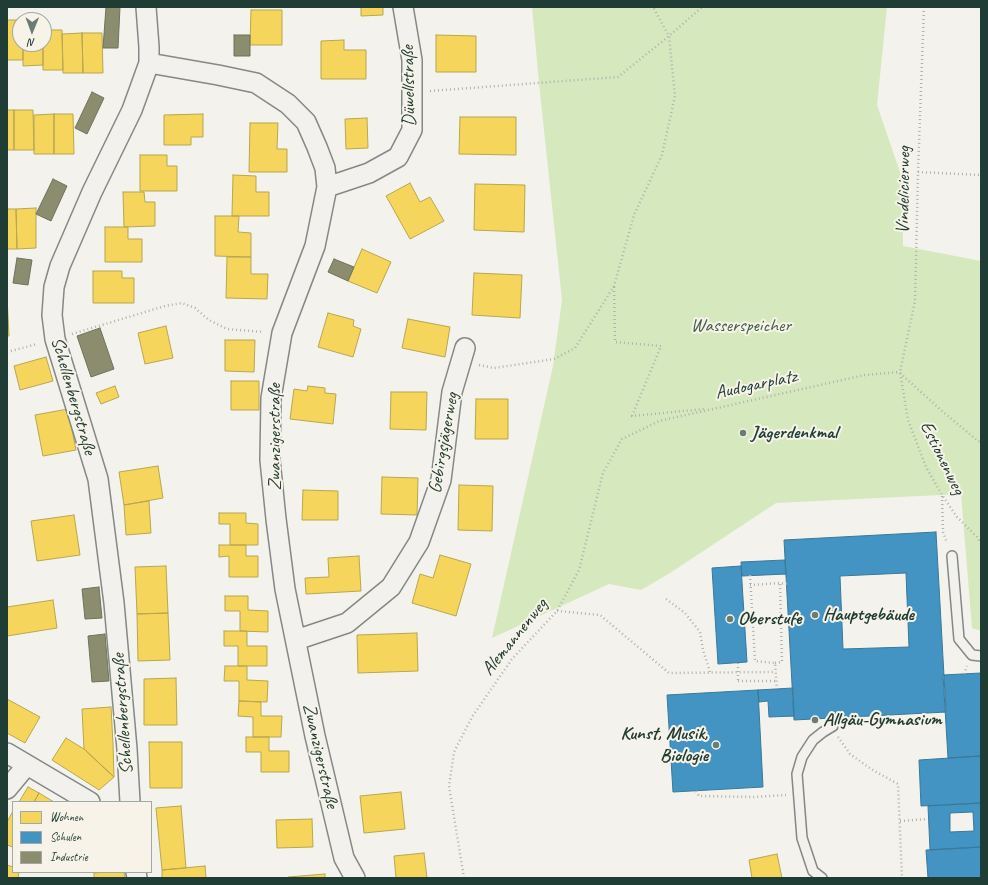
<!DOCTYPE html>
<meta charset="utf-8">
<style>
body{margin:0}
#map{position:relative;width:988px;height:885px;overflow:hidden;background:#f4f2ec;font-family:Caveat,sans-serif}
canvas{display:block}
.frame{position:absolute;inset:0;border:8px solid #1f3d34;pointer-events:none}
.legend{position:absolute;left:12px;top:801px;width:140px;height:72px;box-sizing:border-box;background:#f7f3e8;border:1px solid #a1aaa0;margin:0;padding:5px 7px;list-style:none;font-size:12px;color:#1f3d34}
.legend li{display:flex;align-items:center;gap:8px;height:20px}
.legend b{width:20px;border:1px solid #a1aaa0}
.north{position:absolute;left:12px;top:12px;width:40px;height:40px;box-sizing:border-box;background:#f7f3e8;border:1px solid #a1aaa0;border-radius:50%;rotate:181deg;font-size:11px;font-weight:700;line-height:16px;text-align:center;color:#1f3d34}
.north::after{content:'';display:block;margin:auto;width:14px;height:18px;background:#6a7c74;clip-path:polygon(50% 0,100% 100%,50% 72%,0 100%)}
</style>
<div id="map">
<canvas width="988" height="885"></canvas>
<div class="frame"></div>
<ul class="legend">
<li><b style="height:11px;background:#f6d55c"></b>Wohnen</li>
<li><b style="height:11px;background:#4393c3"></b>Schulen</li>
<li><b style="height:11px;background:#8c8c6e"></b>Industrie</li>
</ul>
<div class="north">N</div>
</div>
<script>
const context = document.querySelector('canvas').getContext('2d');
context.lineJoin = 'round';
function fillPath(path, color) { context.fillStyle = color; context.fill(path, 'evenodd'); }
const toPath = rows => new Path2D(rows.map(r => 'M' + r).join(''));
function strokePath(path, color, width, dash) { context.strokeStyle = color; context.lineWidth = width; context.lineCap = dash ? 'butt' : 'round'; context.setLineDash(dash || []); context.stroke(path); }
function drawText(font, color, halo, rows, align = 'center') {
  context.font = font + ' Caveat,sans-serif'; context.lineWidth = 4; context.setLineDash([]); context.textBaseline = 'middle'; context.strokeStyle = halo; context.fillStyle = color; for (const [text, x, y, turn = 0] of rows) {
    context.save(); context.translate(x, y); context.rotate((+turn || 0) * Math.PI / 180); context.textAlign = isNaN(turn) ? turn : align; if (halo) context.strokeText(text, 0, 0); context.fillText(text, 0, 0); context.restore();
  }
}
fillPath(toPath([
 [532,7,887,7,877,105,902,178,903,246,981,261,981,631,972,628,961,494,776,503,670,573,641,590,609,584,492,638,553,366,562,300,539,83]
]), '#d6e8be');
const homes = toPath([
 [361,7,383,7,383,15,361,16,361,7],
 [251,10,282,10,282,45,250,45,251,10],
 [7,20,20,20,20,44,23,44,23,60,7,60,7,20],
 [44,30,62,30,63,70,43,70,43,44,44,44,44,30],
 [82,33,83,73,63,73,62,34,82,33],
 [82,33,102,33,103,73,83,73,82,33],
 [436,35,476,36,476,72,436,72,436,35],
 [344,40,344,50,366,50,366,79,321,79,321,41,344,40],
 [23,44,43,44,43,65,23,66,23,44],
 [7,110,14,110,14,150,7,150,7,110],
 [14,110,33,110,34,150,14,150,14,110],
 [54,114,73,114,74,154,54,154,54,114],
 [54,114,54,154,34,154,34,115,54,114],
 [203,114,203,137,191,137,191,145,164,145,164,115,203,114],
 [460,117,516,117,516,155,459,154,460,117],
 [367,118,368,148,346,149,345,119,367,118],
 [250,123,278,123,277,149,287,149,287,172,249,172,250,123],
 [140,155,167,155,167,166,177,166,177,191,140,191,140,155],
 [233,175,256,176,256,192,269,192,269,216,232,216,233,175],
 [410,183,420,202,430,197,444,221,410,239,386,196,410,183],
 [475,184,525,185,524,232,474,230,475,184],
 [123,192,144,192,145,202,155,202,155,226,124,227,123,192],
 [36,208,36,248,17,249,16,209,36,208],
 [7,209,16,209,17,249,7,249,7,209],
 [215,216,239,216,238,232,251,233,251,257,215,256,215,216],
 [105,227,128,227,128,239,142,239,142,262,105,262,105,227],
 [362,249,391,262,377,293,348,281,362,249],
 [227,257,251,257,251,274,268,274,267,299,226,298,227,257],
 [93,271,122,271,122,278,134,278,134,303,93,303,93,271],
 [474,273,522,275,520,318,472,315,474,273],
 [7,296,9,336,7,336,7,296],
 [328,313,354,320,353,326,361,329,353,357,318,347,328,313],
 [408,319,450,327,445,357,402,348,408,319],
 [166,326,173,358,145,364,138,333,166,326],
 [225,340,255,340,254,372,225,371,225,340],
 [46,357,53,381,20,390,14,366,46,357],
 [231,381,259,381,259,410,231,410,231,381],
 [115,386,119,397,101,404,96,393,115,386],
 [308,386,325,388,325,393,336,394,333,424,290,419,294,389,307,391,308,386],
 [391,392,427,392,426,430,390,429,391,392],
 [476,399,508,399,508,439,475,439,476,399],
 [68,409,76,450,43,456,35,415,68,409],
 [158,466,163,498,124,505,119,472,158,466],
 [382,477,418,478,417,515,381,514,382,477],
 [459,485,493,486,492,531,458,530,459,485],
 [303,490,338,491,338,520,302,520,303,490],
 [149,501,151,533,126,535,124,505,149,501],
 [219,513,246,513,246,523,258,524,258,545,230,545,230,524,219,524,219,513],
 [74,515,80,555,37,561,31,521,74,515],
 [219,545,246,545,246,556,258,556,258,577,229,577,229,556,219,557,219,545],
 [440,555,471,564,456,616,412,603,420,574,433,578,440,555],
 [359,556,361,591,306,594,305,578,329,577,328,558,359,556],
 [166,566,168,613,137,614,135,567,166,566],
 [225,596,248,596,248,610,268,611,268,632,240,631,240,611,225,611,225,596],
 [53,600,57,628,7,636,7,607,53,600],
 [168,613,170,660,138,661,137,614,168,613],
 [224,631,247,631,247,646,267,646,267,666,238,666,238,646,224,646,224,631],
 [417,633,418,671,358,673,357,635,417,633],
 [225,666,247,666,247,680,268,681,267,702,239,701,239,681,224,681,225,666],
 [176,678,177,725,144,725,144,679,176,678],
 [7,699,40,717,25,743,7,733,7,699],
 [239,701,261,702,261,716,282,716,281,737,253,737,253,717,238,716,239,701],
 [111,707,113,744,114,777,84,749,82,709,111,707],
 [246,737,269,737,269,751,289,751,289,772,261,772,261,752,246,752,246,737],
 [66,738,84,749,114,777,99,790,52,760,66,738],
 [149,742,182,742,182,788,150,788,149,742],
 [28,787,39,793,34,802,19,802,28,787],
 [401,792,405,829,364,833,360,796,401,792],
 [39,793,54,802,34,802,39,793],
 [181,806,186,868,162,870,156,808,181,806],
 [13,811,13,847,7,845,7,822,13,811],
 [312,819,313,847,277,848,276,820,312,819],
 [424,853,427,878,396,878,394,856,424,853],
 [777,854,782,878,752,878,749,860,777,854],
 [7,865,13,867,13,872,19,872,18,878,7,878,7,865],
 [205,866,206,878,162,878,162,870,205,866],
 [107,872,124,872,125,878,94,878,94,873,107,872],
 [325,874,325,878,288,878,288,877,325,874]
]);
fillPath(homes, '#f6d55c');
strokePath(homes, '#b6a750', 1);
const schools = toPath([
 [936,532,946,712,794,720,784,540,936,532],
 [906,573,909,647,843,649,840,576,906,573],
 [785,560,786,574,742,576,741,562,785,560],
 [741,566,747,662,718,664,712,568,741,566],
 [981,673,981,756,948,758,943,675,981,673],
 [793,688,794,716,769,717,768,701,759,702,758,690,793,688],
 [758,690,763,787,673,792,667,695,758,690],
 [981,756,981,803,921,806,919,760,981,756],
 [981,803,981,847,930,850,928,806,981,803],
 [973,812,974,831,950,832,950,813,973,812],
 [981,847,981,878,928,878,926,850,981,847]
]);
fillPath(schools, '#4393c3');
strokePath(schools, '#387998', 1);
const industry = toPath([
 [106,7,120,7,118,48,103,48,106,7],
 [234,35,250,35,250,56,234,56,234,35],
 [92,92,104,98,87,134,75,128,92,92],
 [53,179,67,186,51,221,36,214,53,179],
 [17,258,32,260,28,285,13,283,17,258],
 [334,259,354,267,348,281,328,272,334,259],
 [100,328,114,369,91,377,77,336,100,328],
 [99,587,102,618,85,619,82,589,99,587],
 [105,634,109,681,92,682,88,636,105,634]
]);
fillPath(industry, '#8c8c6e');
strokePath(industry, '#6b745d', 1);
const service = toPath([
 [952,556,959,639,972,655,981,656],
 [822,878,813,871,802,838,797,774,802,757,813,740,823,732,833,726]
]);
const minor = toPath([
 [149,63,218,75,256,83,288,104,306,122,317,147,325,168,327,187,315,246,282,333,271,398,270,460,276,519,285,589,315,736,344,858,355,878],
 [327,187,369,173,398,157,412,130,412,60,403,7],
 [296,640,347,623,391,587,419,542,441,480,452,392,465,348],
 [7,753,90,802],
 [7,789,27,765],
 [130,802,127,749,114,603,98,479,55,339,52,315,54,287,60,266,92,192,132,110,149,63,149,47,146,7],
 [136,872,137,878]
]);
strokePath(service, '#848985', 12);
strokePath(minor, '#848985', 22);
strokePath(toPath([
 [924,7,918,172,915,301,900,372,908,420,926,467,942,495,957,517,977,537,981,544],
 [430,91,618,77,669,36,702,7],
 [918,172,981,175],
 [614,287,615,342,661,346,632,416,704,409],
 [72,334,165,306,182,303,195,308,209,320,227,329,263,332],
 [7,352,37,344],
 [479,365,494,368,554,359,575,348,614,286,634,215,662,155,675,96,669,36,653,7],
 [900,373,942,411,978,441,981,442],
 [942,496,943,532,947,543],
 [750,575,755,661,775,663,777,689],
 [750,585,780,583,787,584],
 [666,599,685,613,700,632,703,650,710,672],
 [557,611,600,615,669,673,775,672],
 [775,663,782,662,780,583],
 [964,674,967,666],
 [738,681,776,681],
 [838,737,850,754,871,769,898,784,902,878],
 [696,791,699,796,754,797,786,795],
 [900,821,928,819],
 [464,878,449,786,454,752,472,717,512,659,557,611,579,570,603,473,622,439,659,421,865,375,900,372]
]), '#b0b2ae', 2.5, [1, 3]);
strokePath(service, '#f2f1ed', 9);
strokePath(minor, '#f2f1ed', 19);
strokePath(toPath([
 [738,663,738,681]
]), '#b0b2ae', 2.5, [1, 3]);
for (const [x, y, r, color] of [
 [743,433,4,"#6a7c74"],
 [815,615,4,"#6a7c74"],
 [730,619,4,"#6a7c74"],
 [815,720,4,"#6a7c74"],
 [716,745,4,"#6a7c74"]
]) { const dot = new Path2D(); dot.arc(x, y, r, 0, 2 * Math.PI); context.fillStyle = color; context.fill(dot); strokePath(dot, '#f7f3e8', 1.5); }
drawText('19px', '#1f3d34', '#f7f3e8', [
 ["Düwellstraße",409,86,-91],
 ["Vindelicierweg",904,190,-89],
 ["Audogarplatz",756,385,-12],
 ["Schellenbergstraße",73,396,74],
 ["Zwanzigerstraße",275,437,-90],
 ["Gebirgsjägerweg",444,443,-80],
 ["Estionenweg",942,458,64],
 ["Alemannenweg",515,637,-51],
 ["Schellenbergstraße",123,714,-94],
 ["Zwanzigerstraße",320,756,77]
]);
drawText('19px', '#3f5e48', '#f7f3e8', [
 ["Wasserspeicher",741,326]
]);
drawText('bold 19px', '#1f3d34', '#f7f3e8', [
 ["Jägerdenkmal",751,433],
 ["Hauptgebäude",823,615],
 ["Oberstufe",738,619],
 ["Allgäu-Gymnasium",823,720],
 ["Kunst, Musik,",708,734,"right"],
 ["Biologie",708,756,"right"]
], 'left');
</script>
